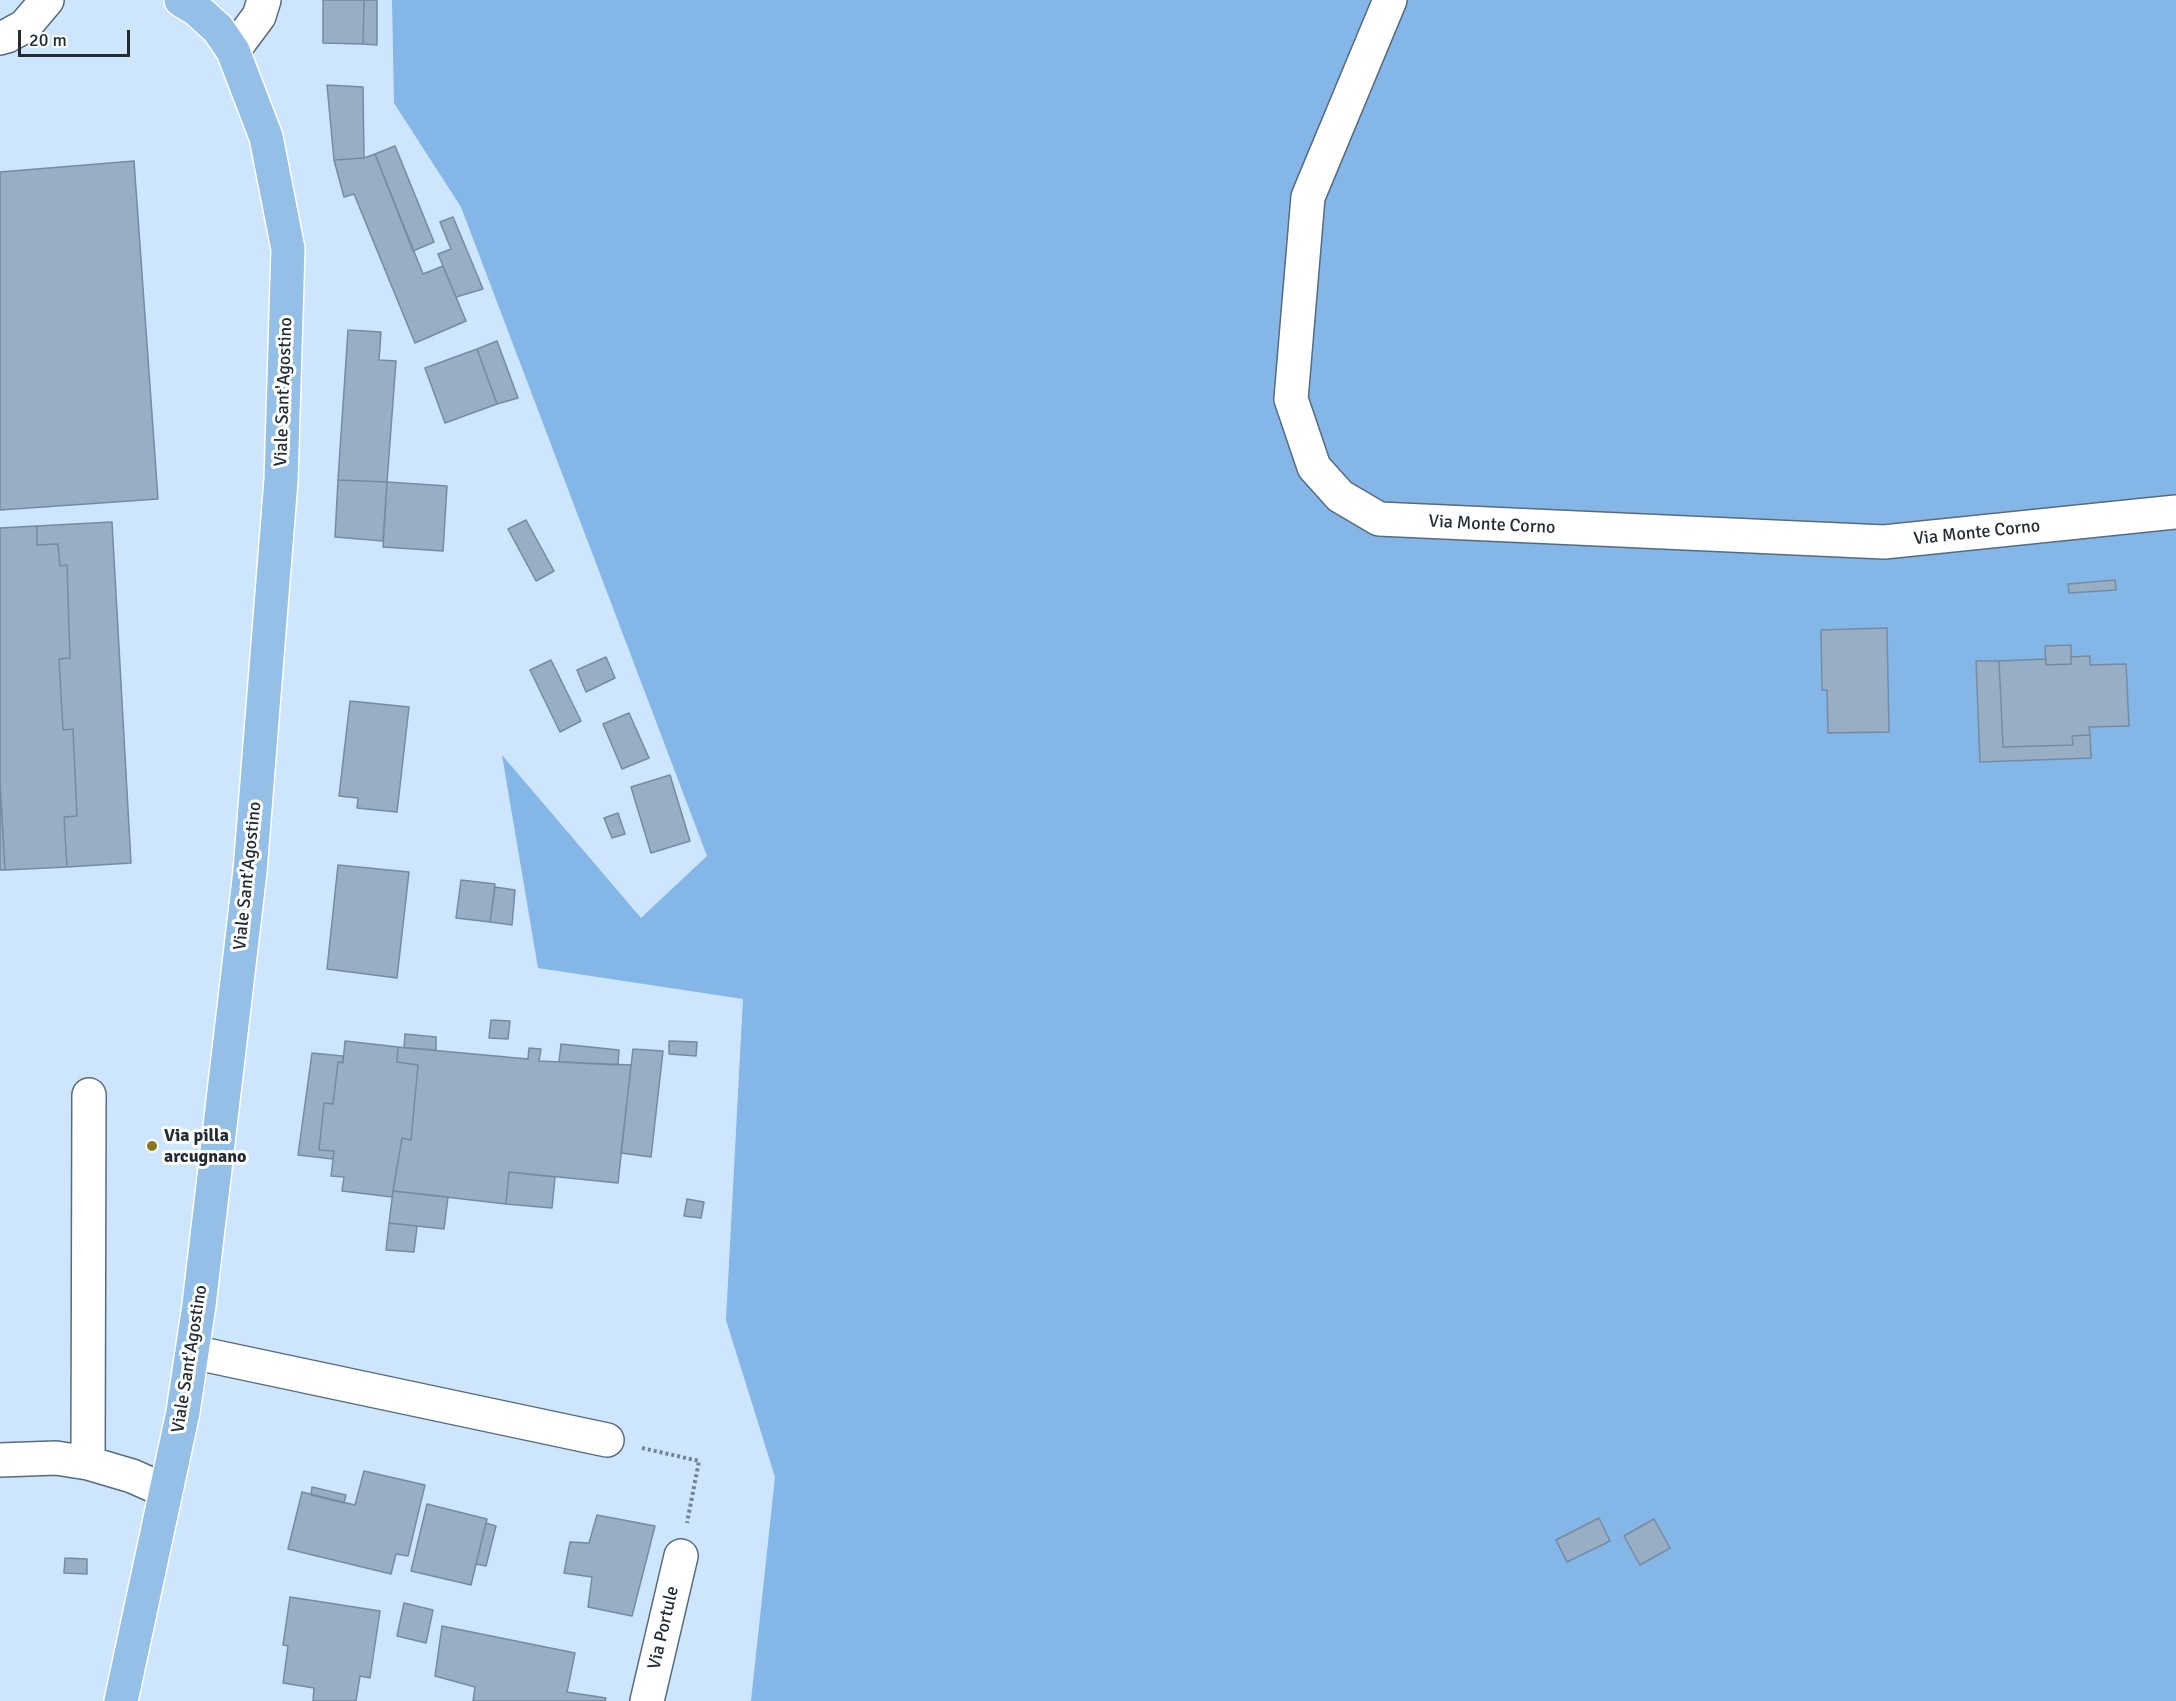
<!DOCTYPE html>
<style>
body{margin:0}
#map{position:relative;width:2176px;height:1701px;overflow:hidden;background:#cde5fd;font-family:Signika,sans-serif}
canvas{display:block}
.scale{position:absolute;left:18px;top:30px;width:112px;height:27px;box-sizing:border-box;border:3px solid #232c35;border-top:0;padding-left:8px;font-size:18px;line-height:21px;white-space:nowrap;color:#232c35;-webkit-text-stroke:4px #fff;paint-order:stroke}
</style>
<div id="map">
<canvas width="2176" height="1701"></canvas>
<div class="scale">20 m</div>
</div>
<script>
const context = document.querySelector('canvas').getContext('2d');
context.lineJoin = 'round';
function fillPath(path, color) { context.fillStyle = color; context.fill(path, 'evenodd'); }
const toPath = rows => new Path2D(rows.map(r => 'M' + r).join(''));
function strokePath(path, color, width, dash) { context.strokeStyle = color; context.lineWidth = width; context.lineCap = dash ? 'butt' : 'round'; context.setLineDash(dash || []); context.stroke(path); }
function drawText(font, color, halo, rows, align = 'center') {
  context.font = font + ' Signika,sans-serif'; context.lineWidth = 6; context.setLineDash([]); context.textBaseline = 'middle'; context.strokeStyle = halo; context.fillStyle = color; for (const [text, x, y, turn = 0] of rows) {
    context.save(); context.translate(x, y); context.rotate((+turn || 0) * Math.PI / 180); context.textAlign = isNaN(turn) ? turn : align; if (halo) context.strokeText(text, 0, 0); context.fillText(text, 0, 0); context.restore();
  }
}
fillPath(toPath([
 [392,0,2176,0,2176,1701,751,1701,775,1477,726,1320,743,999,538,968,502,755,641,918,707,856,461,207,394,103]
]), '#84b6e7');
const building = toPath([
 [323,0,364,0,363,44,323,43,323,0],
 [364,0,377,0,377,45,363,44,364,0],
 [327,85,363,87,364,158,334,160,327,85],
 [395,146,434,242,413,251,375,154,395,146],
 [375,154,423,274,443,266,466,321,415,343,354,194,344,197,334,160,364,158,375,154],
 [134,161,158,499,0,510,0,172,134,161],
 [453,217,483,289,456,297,438,254,451,249,440,222,453,217],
 [348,330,381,332,379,360,396,361,387,482,338,480,348,330],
 [497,341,518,398,497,404,477,349,497,341],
 [477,349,497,404,445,423,425,368,477,349],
 [338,480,387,482,383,541,335,537,338,480],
 [387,482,447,486,443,551,383,547,387,482],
 [526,520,554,571,536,581,508,529,526,520],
 [112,522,131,863,67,867,64,817,77,816,73,729,63,730,59,659,70,658,67,565,60,566,58,544,37,545,37,526,112,522],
 [37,526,37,545,58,544,60,566,67,565,70,658,59,659,63,730,73,729,77,816,64,817,67,867,5,870,0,782,0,528,37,526],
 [2115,580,2116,590,2069,593,2068,584,2115,580],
 [1887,628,1889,732,1828,733,1827,690,1822,690,1821,630,1887,628],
 [2071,645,2071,664,2046,665,2045,646,2071,645],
 [2090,656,2090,665,2126,664,2129,726,2089,727,2090,735,2072,736,2073,745,2003,747,1999,661,2046,659,2046,665,2071,664,2071,657,2090,656],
 [606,657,615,678,586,692,577,670,606,657],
 [551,660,581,721,560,732,530,670,551,660],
 [1976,661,1999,661,2003,747,2073,745,2072,736,2090,735,2091,758,1980,762,1976,661],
 [350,701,409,707,397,812,357,808,358,798,339,796,350,701],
 [629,713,649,758,622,769,603,724,629,713],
 [670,775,690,841,651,853,631,787,670,775],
 [0,782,5,870,0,870,0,782],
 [618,813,625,834,612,838,604,818,618,813],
 [338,865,409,872,397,978,327,969,338,865],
 [461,880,495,884,490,922,456,918,461,880],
 [495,887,515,890,512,925,490,922,495,887],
 [491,1020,510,1021,508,1039,489,1038,491,1020],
 [405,1034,436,1037,436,1050,404,1048,405,1034],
 [345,1041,398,1047,397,1062,418,1065,411,1140,402,1138,392,1197,342,1191,344,1177,331,1176,334,1151,319,1150,324,1103,333,1104,338,1062,343,1063,345,1041],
 [669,1041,697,1042,696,1056,669,1054,669,1041],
 [561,1044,619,1050,618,1065,559,1062,561,1044],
 [398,1047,528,1059,529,1048,541,1049,539,1061,631,1065,618,1183,509,1172,506,1204,393,1191,402,1138,411,1140,418,1065,397,1062,398,1047],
 [633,1049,663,1051,651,1157,621,1153,633,1049],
 [312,1053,343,1056,343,1063,338,1062,333,1104,324,1103,319,1150,334,1151,333,1159,298,1155,312,1053],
 [509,1172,555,1177,552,1208,506,1204,509,1172],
 [393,1191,448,1197,444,1229,389,1223,393,1191],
 [687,1199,704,1202,701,1218,684,1216,687,1199],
 [389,1223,417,1226,414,1252,386,1250,389,1223],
 [364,1471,425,1485,408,1556,396,1554,391,1574,288,1549,302,1492,355,1505,364,1471],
 [312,1487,346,1495,344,1503,311,1495,312,1487],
 [427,1504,487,1519,471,1585,411,1571,427,1504],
 [597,1515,655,1526,632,1616,588,1607,592,1577,564,1573,570,1542,589,1543,597,1515],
 [1599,1518,1610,1541,1567,1562,1556,1540,1599,1518],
 [1654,1519,1670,1548,1640,1565,1624,1536,1654,1519],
 [486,1523,496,1526,486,1566,476,1564,486,1523],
 [65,1558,87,1559,87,1574,64,1573,65,1558],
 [290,1597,380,1611,370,1678,360,1676,356,1701,313,1701,314,1688,283,1683,288,1646,283,1645,290,1597],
 [404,1603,433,1610,426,1643,397,1636,404,1603],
 [442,1626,575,1653,567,1692,606,1698,605,1701,473,1701,475,1687,435,1676,442,1626]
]);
fillPath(building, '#97aec4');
strokePath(building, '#758ba1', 1.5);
const minor = toPath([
 [1390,0,1308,197,1291,399,1314,467,1340,496,1379,519,1884,542,2176,512],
 [0,38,7,36,25,26,47,0],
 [233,51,259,16,264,0],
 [89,1095,88,1463,132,1476,166,1491],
 [192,1352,607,1440],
 [0,1460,56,1458,88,1463],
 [647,1701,681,1556]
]);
const major = toPath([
 [121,1701,183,1412,199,1305,250,871,281,480,288,249,266,137,233,51,218,29,196,9,181,0]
]);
strokePath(minor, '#566b80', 36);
strokePath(major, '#fff', 36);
strokePath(toPath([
 [642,1448,699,1461,687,1523]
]), '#728292', 4, [3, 3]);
strokePath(minor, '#fff', 33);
strokePath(major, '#94bfe6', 33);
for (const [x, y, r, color] of [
 [152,1146,6,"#89791e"]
]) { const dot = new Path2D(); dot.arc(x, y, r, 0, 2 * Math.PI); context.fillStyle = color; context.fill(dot); strokePath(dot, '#fff', 2); }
drawText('18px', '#232c35', '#fff', [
 ["Viale Sant'Agostino",284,392,-88],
 ["Via Monte Corno",1492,525,3],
 ["Via Monte Corno",1977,533,-6],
 ["Viale Sant'Agostino",248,876,-84],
 ["Viale Sant'Agostino",190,1359,-81],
 ["Via Portule",664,1628,-77]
]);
drawText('bold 18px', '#232c35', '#fff', [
 ["Via pilla",164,1136],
 ["arcugnano",164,1157]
], 'left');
</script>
